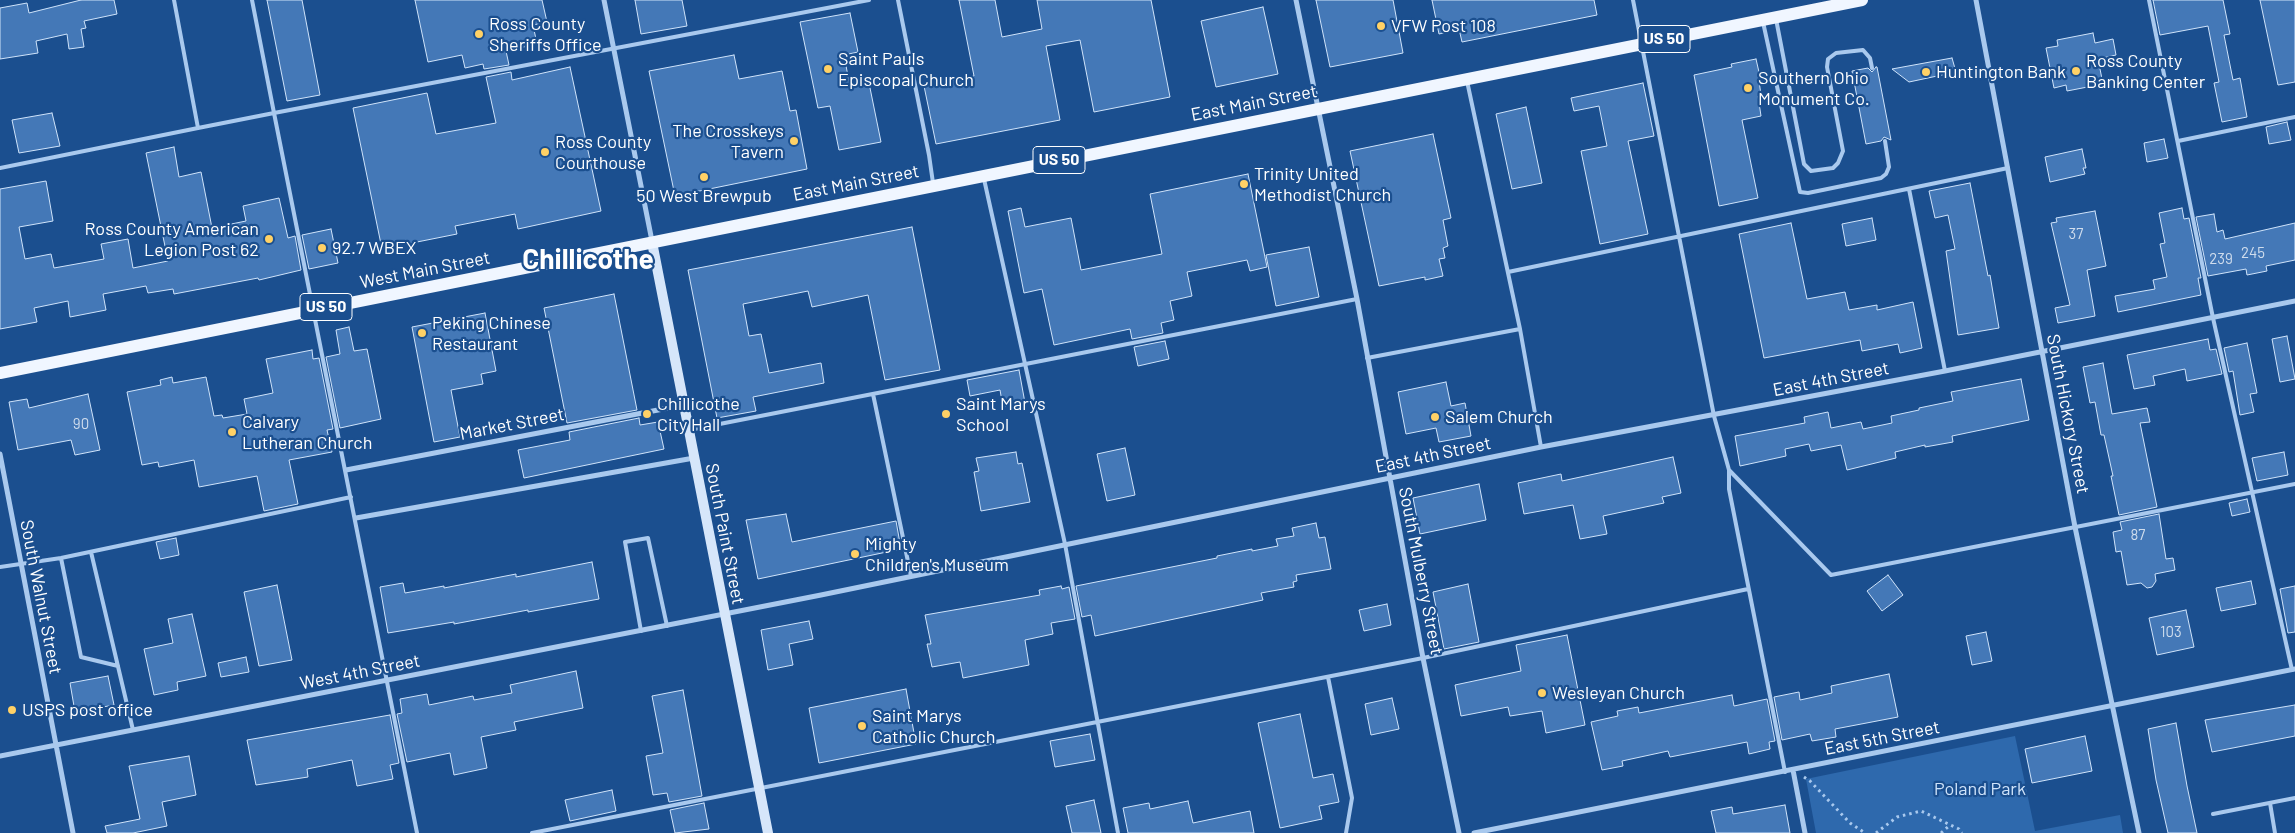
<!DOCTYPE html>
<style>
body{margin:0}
canvas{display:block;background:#1b4f8f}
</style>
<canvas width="2295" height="833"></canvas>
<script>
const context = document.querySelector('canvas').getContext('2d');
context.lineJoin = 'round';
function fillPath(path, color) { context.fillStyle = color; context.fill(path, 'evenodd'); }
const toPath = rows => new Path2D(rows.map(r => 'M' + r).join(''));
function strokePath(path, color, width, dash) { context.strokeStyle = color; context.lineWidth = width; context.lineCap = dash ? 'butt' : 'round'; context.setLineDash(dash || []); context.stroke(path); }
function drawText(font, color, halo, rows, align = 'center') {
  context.font = font + ' Barlow,sans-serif'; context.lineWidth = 4.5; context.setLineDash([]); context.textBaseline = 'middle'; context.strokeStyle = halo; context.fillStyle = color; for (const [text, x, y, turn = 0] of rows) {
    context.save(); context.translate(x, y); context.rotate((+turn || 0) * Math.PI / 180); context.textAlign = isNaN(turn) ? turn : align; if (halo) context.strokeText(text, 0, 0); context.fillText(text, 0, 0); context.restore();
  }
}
fillPath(toPath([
 [2015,736,2035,831,2120,815,2123,833,1816,833,1806,779]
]), '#2e69ad');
const building = toPath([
 [81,0,114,0,117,14,84,21,86,28,81,29,84,47,69,49,67,34,36,41,38,53,0,59,0,8,27,3,29,13,81,0],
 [267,0,302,0,320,95,287,101,267,0],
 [415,0,542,0,547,22,533,25,537,44,506,51,509,65,484,69,483,64,465,68,462,55,428,62,415,0],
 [635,0,682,0,687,26,641,34,635,0],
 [959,0,995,0,1002,37,1042,29,1037,0,1151,0,1170,97,1094,112,1080,40,1046,46,1060,120,936,144,924,86,974,76,959,0],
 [1316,0,1393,0,1403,53,1330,67,1316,0],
 [1432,0,1594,0,1597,15,1462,42,1459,29,1439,34,1432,0],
 [2153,0,2223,0,2230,34,2224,35,2233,80,2240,78,2247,117,2222,122,2214,83,2219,82,2208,26,2160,35,2153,0],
 [2260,0,2295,0,2295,82,2278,85,2260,0],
 [1263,7,1278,74,1216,87,1201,21,1263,7],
 [850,13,858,52,844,55,850,87,869,83,881,142,839,150,830,106,818,108,800,22,850,13],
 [2093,33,2095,43,2113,39,2116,55,2098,59,2103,84,2067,91,2066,85,2054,88,2046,48,2058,46,2057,40,2093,33],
 [734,55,739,79,782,71,790,111,796,110,807,169,675,196,649,71,734,55],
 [1952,58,1956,72,1909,82,1892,69,1952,58],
 [1756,59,1761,81,1759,81,1761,95,1758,96,1761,116,1742,120,1758,198,1719,206,1694,75,1732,67,1731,64,1756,59],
 [570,67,601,211,518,229,515,214,455,226,457,234,382,249,353,108,427,93,436,134,496,123,486,77,511,72,512,80,570,67],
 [1876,67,1877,67,1891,140,1884,137,1881,141,1866,144,1852,71,1868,68,1872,72,1876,67],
 [1643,83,1654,136,1628,141,1648,234,1600,244,1581,151,1607,146,1599,106,1574,111,1571,98,1643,83],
 [1526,107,1542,183,1512,189,1496,114,1526,107],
 [52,113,60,146,19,153,12,120,52,113],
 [2287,122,2291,140,2269,144,2266,127,2287,122],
 [1433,134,1451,218,1443,220,1448,246,1443,248,1445,258,1439,259,1443,276,1425,280,1425,277,1379,286,1350,151,1433,134],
 [2164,139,2168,158,2147,162,2144,143,2164,139],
 [174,147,179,177,201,172,212,228,246,221,243,206,279,198,288,238,295,236,301,270,259,280,258,278,174,294,173,289,148,293,146,286,103,294,106,310,70,317,68,301,34,308,37,322,0,329,0,189,46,181,53,221,19,227,25,259,51,254,54,268,104,259,101,244,128,239,133,268,168,261,146,153,174,147],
 [2082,149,2086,168,2083,168,2085,174,2050,182,2045,157,2082,149],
 [1248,174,1267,267,1250,271,1247,260,1187,272,1192,296,1170,301,1174,320,1161,323,1163,333,1132,339,1130,329,1054,345,1042,289,1024,293,1008,211,1021,208,1025,227,1071,218,1081,270,1162,254,1150,194,1248,174],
 [1970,183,1988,276,1990,275,1999,328,1958,335,1946,251,1955,249,1948,215,1935,218,1929,191,1970,183],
 [2182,208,2184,219,2189,218,2201,278,2198,278,2201,295,2118,312,2115,296,2155,289,2153,280,2167,277,2160,244,2165,243,2159,213,2182,208],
 [2095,211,2106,266,2087,270,2095,316,2058,323,2055,308,2070,305,2051,223,2057,222,2056,218,2095,211],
 [2214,214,2217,232,2223,230,2225,239,2295,223,2295,260,2266,266,2267,271,2247,275,2246,269,2208,276,2196,217,2214,214],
 [1872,218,1876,240,1846,246,1842,224,1872,218],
 [1791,223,1807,299,1845,292,1849,310,1877,305,1877,310,1913,302,1922,348,1900,353,1898,344,1862,351,1860,340,1764,358,1739,234,1791,223],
 [912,227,940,370,885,380,868,295,812,307,808,291,743,304,749,336,761,334,769,373,821,363,824,383,753,397,756,411,717,418,688,270,912,227],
 [331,229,338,263,309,269,302,235,331,229],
 [1309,247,1319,297,1276,306,1266,255,1309,247],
 [614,294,637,410,567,423,544,308,614,294],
 [485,313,496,371,481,374,483,384,451,390,460,437,434,442,412,327,485,313],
 [349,327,354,351,367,349,381,419,340,428,326,357,340,354,336,330,349,327],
 [2287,336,2295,379,2280,382,2272,339,2287,336],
 [2208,339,2210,350,2216,349,2222,374,2187,381,2185,369,2153,376,2155,385,2134,389,2127,355,2208,339],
 [1165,341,1169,359,1138,366,1134,347,1165,341],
 [2247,343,2257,393,2250,394,2254,412,2240,415,2233,371,2229,372,2224,348,2247,343],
 [312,350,313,359,319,358,333,429,327,430,332,452,289,460,298,504,264,511,257,476,199,487,194,460,159,467,158,462,142,465,127,392,161,385,160,380,172,377,173,383,206,377,214,416,222,415,223,418,247,414,244,399,273,393,266,359,312,350],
 [2103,363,2112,414,2147,408,2150,422,2140,423,2157,507,2119,515,2111,476,2113,476,2104,435,2101,435,2095,402,2090,403,2083,367,2103,363],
 [1019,370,1025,403,1003,407,1000,390,970,396,967,380,1019,370],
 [2021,379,2029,420,1952,436,1953,442,1925,447,1925,445,1895,452,1896,458,1847,470,1841,445,1811,451,1809,444,1785,449,1786,456,1740,466,1735,436,1805,423,1804,417,1828,412,1831,428,1861,422,1863,429,1892,423,1891,416,1919,410,1919,408,1953,401,1951,392,2021,379],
 [1446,382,1451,406,1465,403,1471,436,1439,442,1436,428,1406,434,1398,392,1446,382],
 [88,394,100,450,75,455,71,440,18,450,9,402,27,399,29,408,88,394],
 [639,418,640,425,658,422,664,449,524,478,518,450,570,440,569,432,639,418],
 [1125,448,1135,495,1107,501,1097,454,1125,448],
 [1016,452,1018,464,1022,463,1030,502,981,511,974,472,979,471,976,458,1016,452],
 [2284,452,2288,475,2257,481,2252,458,2284,452],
 [1673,457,1681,493,1662,497,1664,503,1603,516,1607,534,1580,539,1573,505,1524,514,1518,483,1561,474,1562,481,1673,457],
 [1479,484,1486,520,1420,534,1413,498,1479,484],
 [2247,499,2250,512,2232,516,2229,503,2247,499],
 [786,514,792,542,896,521,901,549,758,579,746,520,786,514],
 [2159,514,2166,559,2173,558,2175,570,2155,574,2156,581,2152,587,2147,588,2141,583,2127,585,2121,551,2116,552,2113,532,2122,530,2120,522,2159,514],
 [1316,523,1319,538,1325,537,1331,569,1296,575,1297,581,1293,582,1294,587,1261,593,1263,600,1095,636,1091,615,1082,617,1076,586,1217,558,1217,556,1252,549,1252,551,1278,546,1276,539,1294,536,1292,528,1316,523],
 [176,538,179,555,160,559,156,542,176,538],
 [592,562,599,599,528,612,528,610,454,624,454,622,388,633,380,587,403,583,405,593,444,586,444,588,516,574,516,577,592,562],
 [1888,575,1903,595,1882,611,1867,591,1888,575],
 [2251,581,2256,604,2221,611,2216,588,2251,581],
 [1468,584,1479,642,1444,649,1433,592,1468,584],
 [277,585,292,660,259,666,244,592,277,585],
 [1061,586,1062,589,1069,587,1075,619,1051,623,1053,634,1025,640,1029,665,963,678,960,662,932,667,927,644,931,644,925,615,1040,595,1039,590,1061,586],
 [2295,586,2295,632,2288,633,2280,589,2295,586],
 [1387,604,1391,625,1364,631,1359,610,1387,604],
 [2186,610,2194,647,2157,655,2149,618,2186,610],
 [192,614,206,676,177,682,178,690,154,695,144,649,173,643,168,619,192,614],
 [809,621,813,639,789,644,793,665,768,670,761,630,809,621],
 [1986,632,1992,661,1972,665,1966,636,1986,632],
 [1567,635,1585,725,1546,733,1542,711,1510,716,1508,707,1461,716,1455,685,1521,671,1516,645,1567,635],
 [246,657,249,672,221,677,218,663,246,657],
 [576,671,583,708,514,722,516,730,481,737,487,768,454,775,450,753,407,762,397,714,402,713,400,699,427,694,429,705,473,696,474,700,512,693,510,685,576,671],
 [1889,674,1898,717,1835,729,1836,737,1812,741,1810,734,1782,740,1774,697,1799,692,1800,700,1832,693,1831,686,1889,674],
 [108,676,114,705,75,712,70,683,108,676],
 [906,689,916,744,819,763,809,708,906,689],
 [683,690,702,796,669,802,667,793,653,795,646,756,663,753,652,696,683,690],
 [1732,695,1734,706,1767,699,1775,741,1769,742,1770,749,1749,754,1747,742,1670,757,1668,751,1622,761,1623,766,1602,770,1591,722,1618,716,1617,711,1638,707,1639,713,1732,695],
 [1392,698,1399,729,1371,735,1365,704,1392,698],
 [2295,705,2295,736,2212,752,2205,720,2295,705],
 [1300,714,1313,778,1333,774,1339,802,1319,806,1322,819,1280,828,1258,723,1300,714],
 [390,715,399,763,390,765,393,779,357,786,352,760,307,769,308,777,256,785,247,740,390,715],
 [2176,723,2187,786,2197,833,2168,833,2156,780,2148,729,2176,723],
 [1090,734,1095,760,1055,767,1050,741,1090,734],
 [2085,736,2092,771,2032,783,2025,749,2085,736],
 [189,756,196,795,162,802,167,826,133,833,107,833,105,826,140,819,129,766,189,756],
 [612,790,616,811,570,821,565,800,612,790],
 [1094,800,1101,833,1072,833,1066,806,1094,800],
 [1188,801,1193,823,1250,811,1254,833,1128,833,1123,808,1149,803,1150,809,1188,801],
 [704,803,709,829,675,833,670,810,704,803],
 [1785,805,1790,833,1716,833,1711,811,1732,807,1733,814,1785,805]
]);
fillPath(building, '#4478b7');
strokePath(building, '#cfe3fa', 1);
strokePath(toPath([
 [1804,777,1810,781,1850,823,1865,833],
 [1876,833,1897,817,1921,811,1959,829,1962,833],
 [1941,833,1950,825]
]), '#a9c9ee', 3, [2.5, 4]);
strokePath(toPath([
 [898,0,929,155,933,183],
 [1633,0,1714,416,1729,470,1831,575,2295,484],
 [2149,0,2213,318,2292,670],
 [1776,19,1804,164,1811,171,1833,168,1838,163,1843,151,1827,67,1828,59,1836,53,1863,50,1870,58,1872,68],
 [1763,22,1800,192,1808,193,1881,178,1886,174,1889,167,1885,141],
 [1467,81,1520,329,1541,447],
 [198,128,274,113,252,0],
 [2178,141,2295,117],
 [0,168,198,128,174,0],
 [984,179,1065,544,1118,833],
 [1909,189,1945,371],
 [1508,272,2008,168],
 [1367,358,1520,329],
 [873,394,911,576],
 [689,430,1357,299],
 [1729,470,1729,489,1785,772],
 [91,552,133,730],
 [61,558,81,657,118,666],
 [0,567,61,558,351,497],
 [641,631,625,542,648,538,667,626],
 [1328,677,1352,798,1346,833],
 [2270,803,2275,833],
 [2213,814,2295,798],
 [417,833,274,113,869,0],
 [532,833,1423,658,1748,589]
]), '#a9c9ee', 4);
strokePath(toPath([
 [604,0,652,241],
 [1296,0,1357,299,1423,658,1459,833],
 [1976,0,2075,527,2139,833],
 [0,454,73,833],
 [346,470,684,405],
 [356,518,694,458],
 [0,756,821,595,1541,447,1945,371,2295,301],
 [1793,770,1805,833],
 [1474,833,2295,669]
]), '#a9c9ee', 5);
strokePath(toPath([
 [652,242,768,833]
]), '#d6e6fa', 10);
strokePath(toPath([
 [0,373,1862,0]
]), '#f0f6ff', 12);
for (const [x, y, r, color] of [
 [1381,26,5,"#ffd166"],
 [479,34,5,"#ffd166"],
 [828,69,5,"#ffd166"],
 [2076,71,5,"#ffd166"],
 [1926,72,5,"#ffd166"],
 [1748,88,5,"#ffd166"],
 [794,141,5,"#ffd166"],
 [545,152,5,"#ffd166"],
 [704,177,5,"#ffd166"],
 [1244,184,5,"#ffd166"],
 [269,239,5,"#ffd166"],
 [322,248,5,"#ffd166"],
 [422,333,5,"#ffd166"],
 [647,414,5,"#ffd166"],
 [946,414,5,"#ffd166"],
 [1435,417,5,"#ffd166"],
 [232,432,5,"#ffd166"],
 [855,554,5,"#ffd166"],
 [1542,693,5,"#ffd166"],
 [12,710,5,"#ffd166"],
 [862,726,5,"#ffd166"]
]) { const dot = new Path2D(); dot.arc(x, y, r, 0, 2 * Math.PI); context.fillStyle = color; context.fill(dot); strokePath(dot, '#1b4f8f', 2); }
drawText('15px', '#d0dded', null, [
 ["37",2076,234],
 ["245",2253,253],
 ["239",2221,259],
 ["90",81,424],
 ["87",2138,535],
 ["103",2171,632]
]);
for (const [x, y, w] of [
 [1664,39,52],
 [1059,160,52],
 [326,307,52]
]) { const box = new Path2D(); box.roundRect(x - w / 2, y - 13.5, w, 27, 4); context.fillStyle = '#1b4f8f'; context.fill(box); strokePath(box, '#fff', 1); }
drawText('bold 16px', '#fff', null, [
 ["US 50",1664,39],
 ["US 50",1059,160],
 ["US 50",326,307]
]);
drawText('18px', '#fff', '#1b4f8f', [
 ["Ross County",489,24],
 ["Sheriffs Office",489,45],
 ["VFW Post 108",1391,26],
 ["Saint Pauls",838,59],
 ["Episcopal Church",838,80],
 ["Ross County",2086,61],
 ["Banking Center",2086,82],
 ["Huntington Bank",1936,72],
 ["Southern Ohio",1758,78],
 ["Monument Co.",1758,99],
 ["The Crosskeys",784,131,"right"],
 ["Tavern",784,152,"right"],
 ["Ross County",555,142],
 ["Courthouse",555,163],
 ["Trinity United",1254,174],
 ["Methodist Church",1254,195],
 ["50 West Brewpub",704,196,"center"],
 ["Ross County American",259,229,"right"],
 ["Legion Post 62",259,250,"right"],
 ["92.7 WBEX",332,248],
 ["Peking Chinese",432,323],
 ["Restaurant",432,344],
 ["Chillicothe",657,404],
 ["City Hall",657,425],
 ["Saint Marys",956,404],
 ["School",956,425],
 ["Salem Church",1445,417],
 ["Calvary",242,422],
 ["Lutheran Church",242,443],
 ["Mighty",865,544],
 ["Children's Museum",865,565],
 ["Wesleyan Church",1552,693],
 ["USPS post office",22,710],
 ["Saint Marys",872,716],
 ["Catholic Church",872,737]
], 'left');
drawText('18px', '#fff', '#1b4f8f', [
 ["East Main Street",1254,103,-11],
 ["East Main Street",856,183,-11],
 ["West Main Street",425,270,-11],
 ["East 4th Street",1831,379,-11],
 ["South Hickory Street",2068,414,79],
 ["Market Street",512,424,-11],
 ["East 4th Street",1433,455,-12],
 ["South Paint Street",725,534,79],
 ["South Mulberry Street",1421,571,79],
 ["South Walnut Street",41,597,79],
 ["West 4th Street",360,672,-11],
 ["East 5th Street",1882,738,-11]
]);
drawText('18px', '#cfe3fa', '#1b4f8f', [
 ["Poland Park",1980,789]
]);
drawText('bold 28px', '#fff', '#1b4f8f', [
 ["Chillicothe",588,260]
]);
</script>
